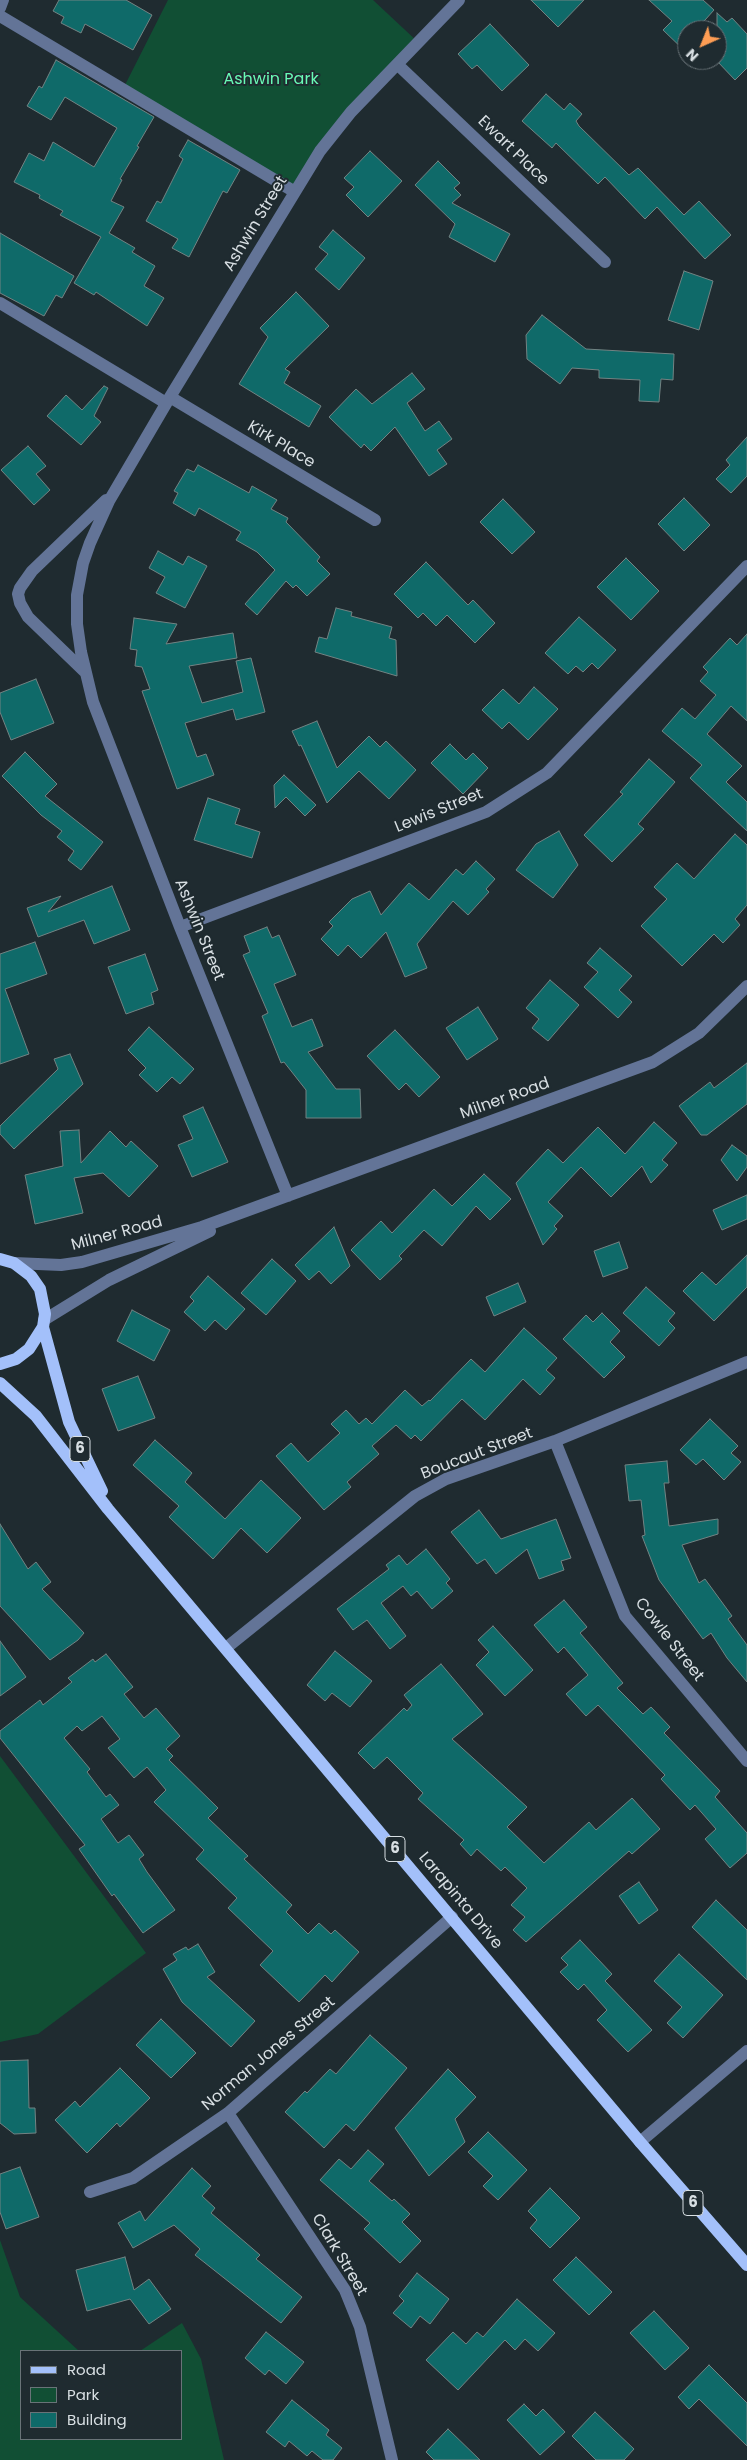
<!DOCTYPE html>
<style>
body{margin:0}
#map{position:relative;width:747px;height:2460px;overflow:hidden;background:#1f2b30;font-family:Poppins,sans-serif}
canvas{display:block}
.legend{position:absolute;left:20px;top:2350px;width:162px;height:90px;box-sizing:border-box;background:#1f2b30;border:1px solid #697378;margin:0;padding:6px 9px;list-style:none;font-size:15px;color:#d8dfe3}
.legend li{display:flex;align-items:center;gap:10px;height:25px}
.legend b{width:25px;border:1px solid #697378}
.north{position:absolute;left:677px;top:20px;width:50px;height:50px;box-sizing:border-box;background:#1f2b30;border:1px solid #697378;border-radius:50%;rotate:224deg;font-size:14px;font-weight:700;line-height:20px;text-align:center;color:#d8dfe3}
.north::after{content:'';display:block;margin:auto;width:18px;height:22px;background:#fd9d54;clip-path:polygon(50% 0,100% 100%,50% 72%,0 100%)}
</style>
<div id="map">
<canvas width="747" height="2460"></canvas>
<ul class="legend">
<li><b style="height:6px;background:#a3c0fa"></b>Road</li>
<li><b style="height:14px;background:#114f34"></b>Park</li>
<li><b style="height:14px;background:#0f6a69"></b>Building</li>
</ul>
<div class="north">N</div>
</div>
<script>
const context = document.querySelector('canvas').getContext('2d');
context.lineJoin = 'round';
function fillPath(path, color) { context.fillStyle = color; context.fill(path, 'evenodd'); }
const toPath = rows => new Path2D(rows.map(r => 'M' + r).join(''));
function strokePath(path, color, width, dash) { context.strokeStyle = color; context.lineWidth = width; context.lineCap = dash ? 'butt' : 'round'; context.setLineDash(dash || []); context.stroke(path); }
function drawText(font, color, halo, rows, align = 'center') {
  context.font = font + ' Poppins,sans-serif'; context.lineWidth = 4; context.setLineDash([]); context.textBaseline = 'middle'; context.strokeStyle = halo; context.fillStyle = color; for (const [text, x, y, turn = 0] of rows) {
    context.save(); context.translate(x, y); context.rotate((+turn || 0) * Math.PI / 180); context.textAlign = isNaN(turn) ? turn : align; if (halo) context.strokeText(text, 0, 0); context.fillText(text, 0, 0); context.restore();
  }
}
fillPath(toPath([
 [168,0,373,0,419,43,321,142,297,188,125,85],
 [0,1756,146,1953,38,2034,0,2042],
 [0,2240,20,2297,79,2351,21,2351,21,2439,181,2439,181,2351,140,2351,182,2323,201,2359,224,2460,0,2460]
]), '#114f34');
const building = toPath([
 [59,0,126,0,152,15,133,50,85,24,81,33,61,23,64,17,53,11,59,0],
 [531,0,584,0,558,27,531,0],
 [649,0,703,0,714,10,696,30,687,30,687,53,663,30,672,21,649,0],
 [717,13,727,22,732,18,747,34,747,68,735,80,717,61,717,13],
 [490,24,529,65,502,91,477,65,472,69,458,54,490,24],
 [56,60,154,117,137,146,139,147,120,179,122,180,111,201,124,207,109,233,135,248,132,252,155,266,144,286,164,298,147,326,96,292,94,295,74,283,101,237,60,215,63,211,39,198,40,195,14,182,29,153,44,161,53,142,94,167,117,128,65,97,51,120,27,106,39,86,42,88,56,60],
 [546,94,564,110,570,103,582,114,576,121,579,126,629,175,638,168,684,215,699,201,731,235,705,259,657,207,645,219,605,177,598,184,556,143,552,148,522,121,546,94],
 [188,140,240,170,227,193,223,191,189,257,172,248,178,239,146,221,157,201,161,203,183,159,179,156,188,140],
 [370,151,402,181,368,217,346,195,354,187,344,178,370,151],
 [438,161,460,183,454,188,461,195,452,203,510,234,495,262,449,237,455,224,415,185,438,161],
 [333,230,365,258,339,290,315,269,328,254,319,247,333,230],
 [0,233,74,276,62,298,56,295,44,316,0,293,0,233],
 [684,271,713,281,699,330,668,320,684,271],
 [296,292,329,326,285,369,290,372,284,383,321,406,309,427,239,384,268,337,260,328,296,292],
 [542,315,586,349,674,354,673,380,661,379,659,402,639,401,640,380,599,378,599,370,572,368,560,384,527,359,526,335,542,315],
 [412,373,425,389,407,403,425,431,439,421,452,439,437,450,447,464,429,476,395,427,371,451,364,444,361,448,329,417,356,389,372,404,412,373],
 [104,386,108,388,94,416,101,422,81,445,47,416,66,395,82,410,104,386],
 [747,437,747,476,731,493,716,479,730,465,726,460,747,437],
 [28,446,46,466,36,474,50,490,34,505,1,470,28,446],
 [198,465,249,493,252,486,277,500,271,509,288,518,286,522,320,557,317,561,330,574,307,596,296,585,293,588,286,581,257,615,245,604,275,570,257,552,236,540,241,532,199,508,195,516,173,503,178,493,174,491,187,469,194,472,198,465],
 [684,498,710,525,684,551,658,524,684,498],
 [503,499,535,532,512,554,480,522,503,499],
 [158,551,183,565,188,556,207,566,185,608,156,593,165,577,149,568,158,551],
 [626,558,659,591,631,620,597,587,626,558],
 [426,562,468,605,473,600,495,623,475,643,447,615,436,626,423,613,418,618,394,594,426,562],
 [336,608,352,612,351,616,392,627,389,638,396,640,397,676,315,652,319,637,327,639,336,608],
 [579,617,616,650,598,669,592,663,583,672,576,666,568,674,545,653,579,617],
 [134,618,177,624,166,644,233,633,237,658,189,666,202,703,243,692,236,661,251,658,265,712,236,720,233,709,185,723,197,757,206,754,214,775,177,789,142,691,150,689,142,667,135,666,137,650,130,649,134,618],
 [747,634,747,721,731,706,707,734,742,766,726,782,747,802,747,831,690,778,702,765,662,731,682,708,695,719,716,695,700,681,708,672,703,667,730,638,737,645,747,634],
 [36,679,54,723,11,740,0,712,0,693,36,679],
 [534,687,558,709,528,740,509,722,502,729,482,710,503,689,519,704,534,687],
 [317,721,337,768,369,736,380,747,386,741,416,770,389,799,359,771,327,803,301,745,299,746,292,731,317,721],
 [450,744,466,760,473,753,488,768,463,794,431,763,450,744],
 [25,752,57,784,45,796,103,842,81,870,68,860,74,851,57,837,62,831,41,815,2,776,25,752],
 [649,759,675,782,638,824,644,829,612,862,584,835,623,794,620,792,649,759],
 [284,775,316,805,305,816,286,797,275,808,274,785,284,775],
 [208,798,240,809,235,824,260,832,252,858,194,840,208,798],
 [559,831,578,865,553,898,516,870,536,844,559,831],
 [735,834,747,845,747,905,735,919,740,925,723,943,714,934,682,966,641,926,667,899,654,887,677,863,694,879,735,834],
 [476,861,495,879,486,889,489,892,468,915,453,901,417,944,427,968,405,977,386,932,361,958,348,945,338,956,321,939,333,926,329,922,352,899,370,891,381,915,409,883,429,900,456,869,463,875,476,861],
 [112,886,130,930,94,944,84,920,38,937,27,908,61,896,48,912,112,886],
 [267,927,272,938,279,935,296,975,274,984,292,1027,312,1019,323,1046,308,1052,336,1089,360,1089,361,1118,306,1118,306,1090,284,1062,281,1063,262,1016,268,1013,243,955,250,952,244,936,267,927],
 [35,942,47,974,5,989,29,1054,0,1064,0,954,35,942],
 [600,948,632,976,619,990,632,1002,618,1018,584,987,598,972,587,963,600,948],
 [145,954,158,990,151,993,154,1004,126,1014,108,967,145,954],
 [550,980,579,1005,548,1041,532,1028,539,1019,526,1008,550,980],
 [478,1007,498,1039,467,1060,446,1028,478,1007],
 [149,1027,194,1069,180,1084,172,1077,157,1092,139,1075,146,1068,128,1050,149,1027],
 [395,1030,440,1077,419,1097,406,1083,399,1090,367,1056,395,1030],
 [70,1054,83,1084,14,1149,0,1134,0,1126,58,1069,54,1059,70,1054],
 [747,1063,747,1104,707,1135,701,1135,679,1106,710,1082,714,1088,747,1063],
 [203,1107,228,1162,192,1177,178,1145,193,1139,183,1116,203,1107],
 [654,1122,677,1143,662,1160,668,1165,651,1183,642,1166,611,1197,581,1167,548,1202,563,1216,554,1226,557,1229,543,1245,516,1183,548,1149,563,1163,598,1127,625,1154,654,1122],
 [79,1130,81,1163,110,1131,126,1147,131,1141,158,1166,129,1197,103,1173,74,1178,83,1213,35,1224,25,1175,63,1166,60,1131,79,1130],
 [732,1145,747,1156,747,1167,737,1181,721,1160,732,1145],
 [484,1174,511,1199,490,1220,476,1206,442,1246,424,1230,399,1256,402,1259,380,1280,351,1250,381,1221,392,1233,434,1189,452,1206,484,1174],
 [747,1195,747,1219,722,1230,713,1210,747,1195],
 [334,1227,350,1266,331,1284,319,1271,309,1280,295,1265,334,1227],
 [619,1242,628,1268,603,1277,594,1251,619,1242],
 [747,1255,747,1287,714,1321,683,1291,702,1272,716,1285,747,1255],
 [272,1259,296,1281,266,1315,241,1293,272,1259],
 [208,1276,245,1309,226,1330,215,1320,205,1331,184,1312,194,1301,190,1297,208,1276],
 [518,1283,526,1302,494,1316,486,1297,518,1283],
 [646,1287,675,1313,668,1321,675,1328,659,1346,623,1313,646,1287],
 [132,1310,170,1330,154,1361,117,1341,132,1310],
 [602,1313,620,1331,610,1342,625,1357,604,1378,563,1339,586,1315,593,1322,602,1313],
 [524,1328,557,1358,546,1370,555,1378,540,1395,523,1379,485,1420,462,1399,421,1441,415,1435,411,1439,396,1425,372,1446,379,1454,347,1482,351,1487,324,1510,276,1456,291,1443,308,1462,340,1433,331,1424,346,1410,359,1424,366,1418,372,1424,405,1390,422,1406,429,1400,430,1401,471,1359,485,1372,524,1328],
 [138,1376,155,1418,118,1431,102,1389,138,1376],
 [710,1419,738,1446,731,1453,741,1462,724,1480,703,1459,696,1465,680,1450,710,1419],
 [155,1440,192,1473,185,1482,225,1519,261,1480,301,1518,267,1553,241,1528,213,1559,169,1517,179,1506,133,1465,155,1440],
 [667,1461,669,1483,664,1483,669,1526,718,1519,718,1534,682,1545,699,1583,705,1579,732,1616,728,1619,747,1645,747,1682,727,1658,711,1633,703,1639,659,1580,642,1536,645,1535,641,1500,629,1501,625,1465,667,1461],
 [479,1510,501,1539,556,1519,571,1558,561,1561,564,1570,539,1579,527,1549,496,1574,485,1559,477,1564,451,1532,479,1510],
 [0,1524,28,1569,36,1562,51,1582,42,1589,84,1633,78,1640,50,1660,0,1606,0,1524],
 [426,1549,450,1579,446,1583,453,1591,432,1609,417,1591,411,1596,403,1586,381,1603,406,1636,390,1649,367,1620,353,1630,337,1609,389,1569,386,1565,399,1555,407,1565,426,1549],
 [564,1600,587,1627,580,1633,623,1683,617,1688,643,1714,651,1707,670,1727,664,1733,720,1791,715,1797,747,1833,747,1853,730,1868,705,1839,716,1829,695,1805,690,1810,661,1779,665,1775,598,1705,586,1716,566,1694,588,1675,564,1647,558,1653,534,1625,564,1600],
 [493,1626,533,1670,505,1696,476,1665,489,1652,478,1640,493,1626],
 [0,1641,26,1677,0,1696,0,1641],
 [335,1651,372,1681,350,1707,332,1693,325,1701,307,1685,335,1651],
 [106,1654,133,1687,124,1694,144,1718,156,1708,180,1736,166,1749,173,1756,169,1760,218,1808,208,1818,248,1856,244,1859,292,1905,286,1912,308,1934,319,1923,331,1934,335,1930,359,1952,332,1982,325,1975,299,2002,260,1965,273,1951,228,1908,237,1898,196,1859,204,1850,154,1802,166,1790,147,1767,134,1778,108,1748,120,1739,102,1716,82,1731,77,1726,64,1738,90,1769,87,1772,106,1797,110,1794,119,1805,101,1819,118,1843,129,1835,144,1855,139,1859,147,1872,175,1910,143,1933,114,1894,112,1896,79,1849,85,1845,0,1738,0,1731,40,1700,43,1705,72,1682,68,1678,93,1659,95,1662,106,1654],
 [441,1664,483,1714,452,1739,527,1807,507,1827,544,1863,589,1822,596,1830,632,1798,660,1829,632,1854,629,1851,526,1942,513,1930,525,1917,511,1905,527,1888,505,1867,501,1871,477,1849,471,1856,460,1844,464,1840,418,1799,423,1793,387,1757,374,1769,358,1753,404,1708,407,1711,412,1705,404,1695,441,1664],
 [639,1882,658,1910,639,1924,619,1896,639,1882],
 [716,1900,747,1930,747,1980,692,1927,716,1900],
 [580,1940,612,1974,605,1981,652,2030,628,2052,597,2020,607,2010,584,1984,578,1990,560,1972,568,1965,561,1958,580,1940],
 [198,1944,215,1972,207,1977,255,2021,231,2047,182,2002,163,1969,177,1960,173,1954,186,1947,188,1950,198,1944],
 [679,1954,723,1995,683,2038,667,2023,682,2007,654,1981,679,1954],
 [161,2019,196,2053,171,2078,136,2045,161,2019],
 [370,2035,407,2068,354,2131,346,2124,324,2148,285,2112,305,2091,307,2093,330,2069,336,2074,370,2035],
 [28,2060,29,2108,35,2108,36,2133,14,2134,0,2123,0,2061,28,2060],
 [120,2068,150,2098,120,2127,117,2123,87,2153,55,2120,75,2101,80,2107,120,2068],
 [448,2069,476,2097,455,2119,465,2142,429,2176,395,2128,448,2069],
 [488,2132,527,2170,498,2200,483,2186,493,2176,468,2152,488,2132],
 [368,2150,384,2164,369,2181,392,2201,394,2199,410,2214,402,2222,421,2241,400,2263,364,2229,370,2223,320,2180,339,2159,351,2169,368,2150],
 [20,2167,39,2217,6,2229,0,2212,0,2174,20,2167],
 [192,2168,211,2186,202,2196,215,2208,211,2213,260,2255,256,2259,302,2297,281,2323,195,2255,200,2249,174,2225,133,2248,118,2223,140,2211,145,2221,192,2168],
 [550,2188,580,2218,550,2248,530,2228,537,2220,528,2211,550,2188],
 [125,2257,134,2290,149,2279,171,2309,149,2324,130,2299,87,2311,76,2270,125,2257],
 [576,2257,612,2292,589,2315,553,2280,576,2257],
 [417,2273,449,2299,430,2324,420,2316,411,2328,393,2313,404,2301,399,2296,417,2273],
 [517,2299,555,2333,538,2351,525,2339,515,2350,505,2340,458,2390,426,2360,453,2332,466,2344,477,2332,483,2337,517,2299],
 [654,2311,689,2348,665,2370,630,2333,654,2311],
 [266,2332,304,2362,286,2384,269,2370,265,2375,245,2358,266,2332],
 [709,2365,747,2403,747,2446,699,2399,689,2409,678,2397,709,2365],
 [292,2400,329,2430,326,2435,342,2448,333,2460,323,2460,312,2451,307,2456,289,2441,285,2447,266,2432,292,2400],
 [524,2404,536,2416,543,2409,565,2432,540,2455,507,2420,524,2404],
 [595,2412,634,2449,624,2460,596,2460,572,2436,595,2412],
 [448,2429,480,2460,434,2460,426,2452,448,2429]
]);
fillPath(building, '#0f6a69');
strokePath(building, '#738383', 1);
strokePath(toPath([
 [0,8,3,0],
 [0,16,295,192],
 [398,65,605,262],
 [0,303,166,403],
 [170,397,375,520],
 [85,672,28,617,20,603,18,594,20,588,32,571,106,500],
 [180,927,486,812,547,773,747,566],
 [288,1196,180,927,93,702,81,652,77,624,77,595,83,563,90,543,109,501,170,397,320,151,351,112,459,0],
 [14,1263,61,1265,82,1262,202,1227,653,1062,699,1033,747,986],
 [44,1320,109,1280,210,1231],
 [555,1441,625,1616,747,1761],
 [226,1648,415,1496,446,1479,555,1441,747,1362],
 [228,2113,345,2290,360,2327,392,2460],
 [640,2142,747,2051],
 [90,2192,133,2178,228,2113,452,1917]
]), '#637497', 12);
strokePath(toPath([
 [0,1259,14,1263,31,1276,40,1289,45,1314,43,1327,29,1349,16,1359,0,1364],
 [43,1327,69,1422,102,1491],
 [0,1383,36,1416,108,1509,640,2142,747,2265]
]), '#a3c0fa', 12);
for (const [x, y, w] of [
 [80,1449,20],
 [395,1849,20],
 [693,2203,20]
]) { const box = new Path2D(); box.roundRect(x - w / 2, y - 12.5, w, 25, 4); context.fillStyle = '#1f2b30'; context.fill(box); strokePath(box, '#d8dfe3', 1); }
drawText('bold 15px', '#d8dfe3', null, [
 ["6",80,1449],
 ["6",395,1849],
 ["6",693,2203]
]);
drawText('16px', '#69fab6', '#1f2b30', [
 ["Ashwin Park",271,80]
]);
drawText('16px', '#d8dfe3', '#1f2b30', [
 ["Ewart Place",513,151,44],
 ["Ashwin Street",256,224,-59],
 ["Kirk Place",281,445,31],
 ["Lewis Street",439,811,-22],
 ["Ashwin Street",199,930,68],
 ["Milner Road",505,1099,-20],
 ["Milner Road",117,1234,-15],
 ["Boucaut Street",477,1454,-21],
 ["Cowle Street",669,1640,52],
 ["Larapinta Drive",460,1901,50],
 ["Norman Jones Street",269,2054,-40],
 ["Clark Street",339,2255,59]
]);
</script>
